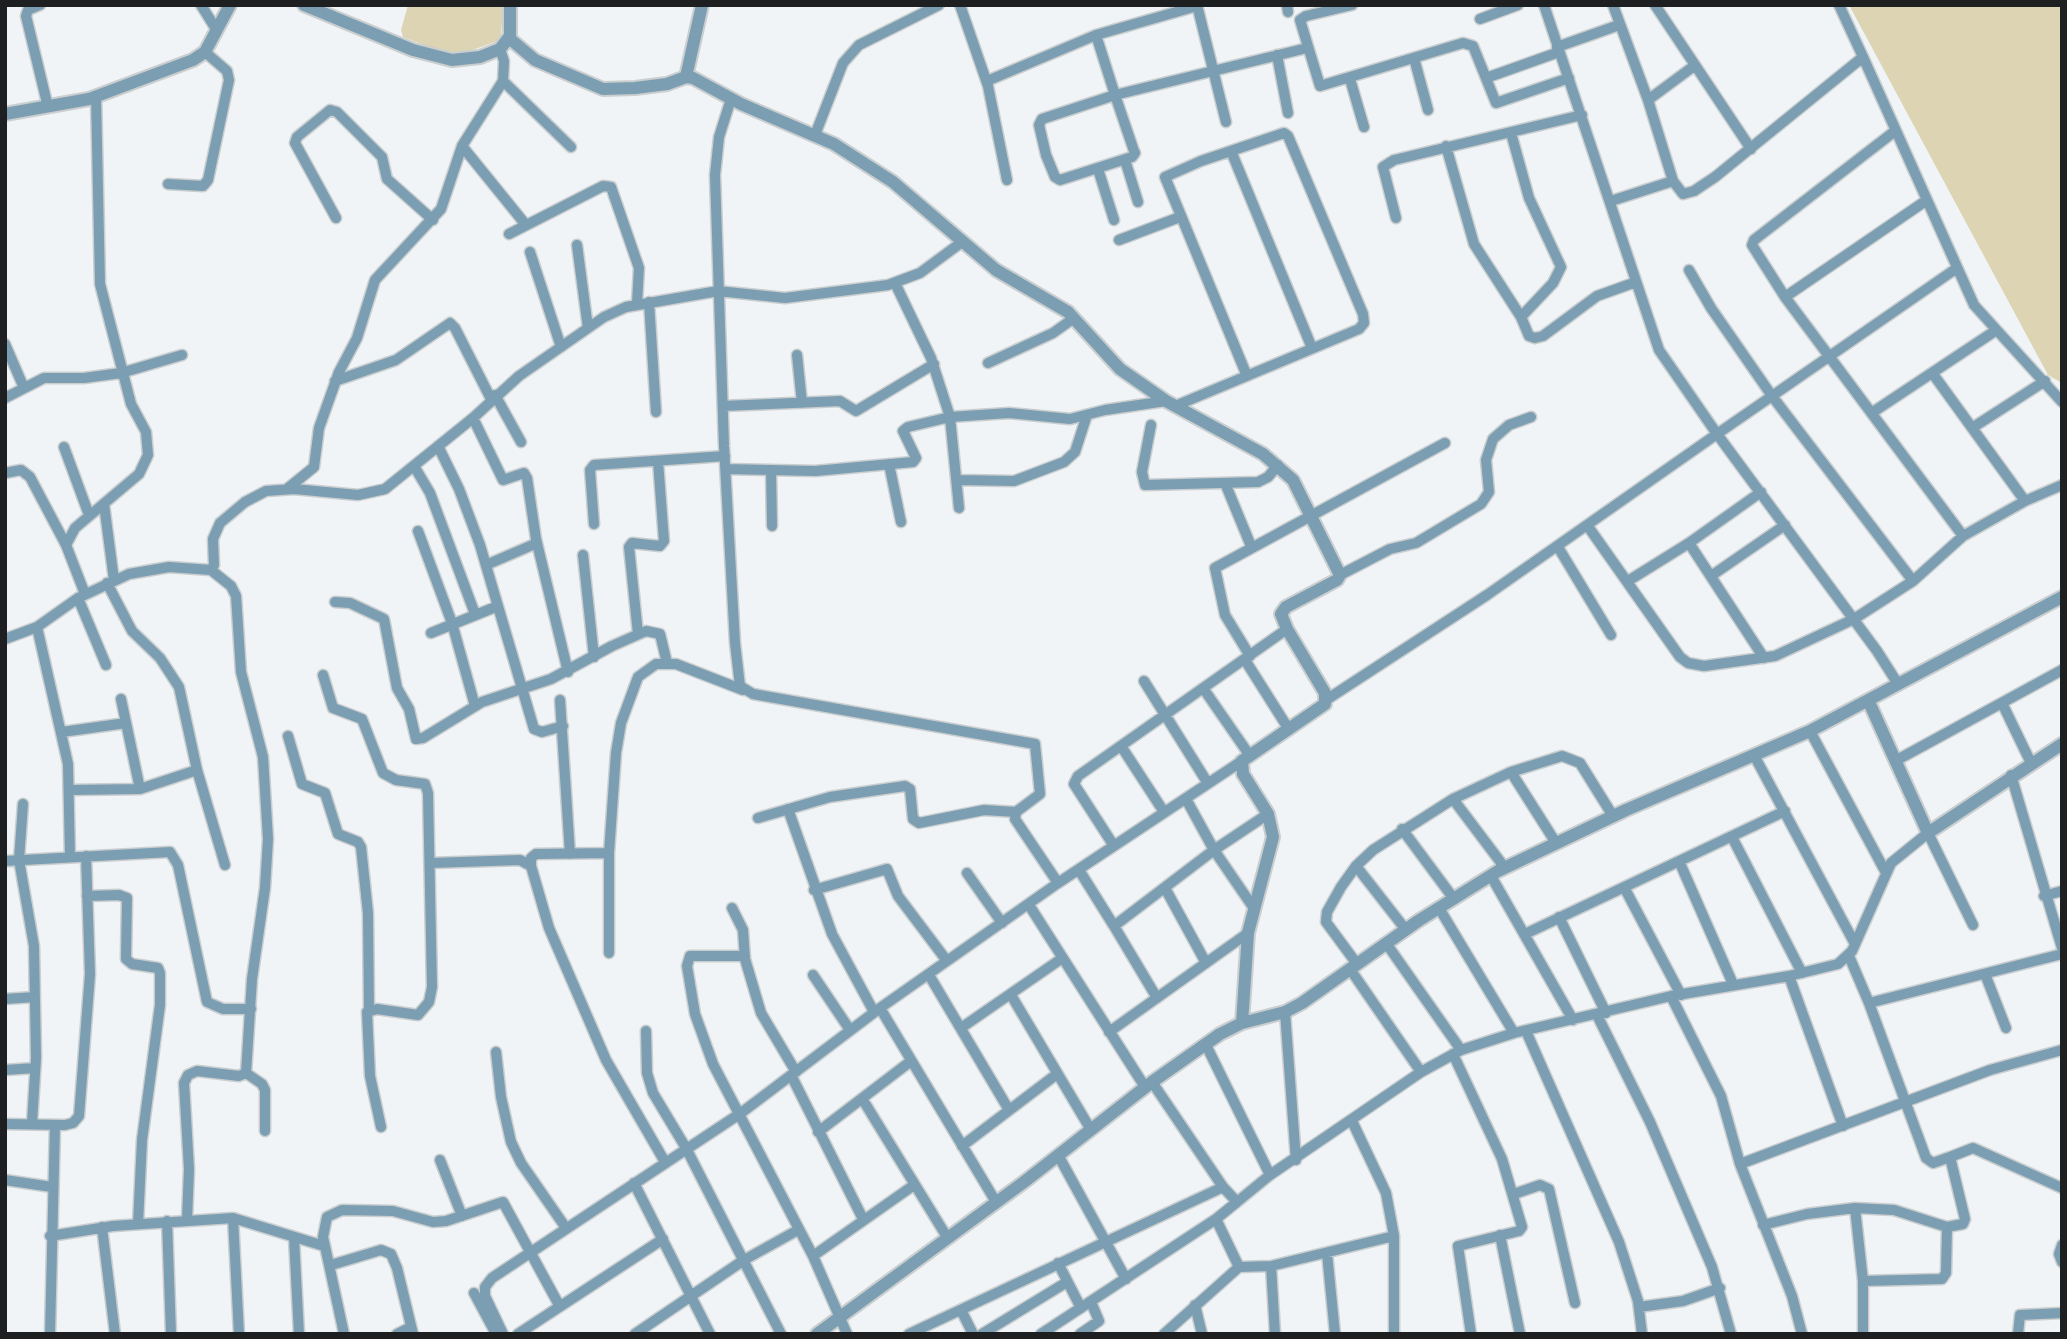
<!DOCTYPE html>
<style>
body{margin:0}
#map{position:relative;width:2067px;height:1339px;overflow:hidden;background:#f0f4f6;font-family:"Fira Sans Condensed",sans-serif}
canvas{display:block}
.frame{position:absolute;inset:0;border:7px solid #1e1f20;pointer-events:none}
</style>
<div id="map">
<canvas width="2067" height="1339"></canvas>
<div class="frame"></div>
</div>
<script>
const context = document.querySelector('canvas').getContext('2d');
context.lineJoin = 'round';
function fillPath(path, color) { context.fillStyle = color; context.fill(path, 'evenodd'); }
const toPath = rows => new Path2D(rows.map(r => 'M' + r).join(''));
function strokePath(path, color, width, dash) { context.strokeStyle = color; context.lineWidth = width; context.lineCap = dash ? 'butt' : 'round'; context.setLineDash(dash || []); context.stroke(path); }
fillPath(toPath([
 [408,5,503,5,501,36,495,42,464,53,442,52,403,37,401,30],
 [1849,5,2062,5,2062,383,2048,375]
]), '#dcd4b2');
const minor = toPath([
 [40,5,28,10,26,16,48,107],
 [201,5,216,29],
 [960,5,988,86,1007,180],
 [1197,5,1226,122],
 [1287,5,1288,12],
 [1352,5,1306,16,1300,20,1320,86,1463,43,1473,46,1496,103,1569,78],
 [1544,5,1659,350,1717,434,1772,396,1711,308,1689,270],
 [1613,5,1648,100,1673,181,1683,194,1694,191,1715,177,1863,57,1974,305,2062,402],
 [1655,5,1751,149],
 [1839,5,1863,57],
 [1480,19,1518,5],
 [1096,35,1115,95,1134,151,1135,153,1132,157,1060,180,1055,177,1046,155,1039,125,1042,119,1115,95,1307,48],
 [1557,47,1619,25],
 [1277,55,1288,113],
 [1414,58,1428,110],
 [1486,78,1559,52],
 [1350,79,1364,127],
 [503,81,571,147],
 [987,81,1096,35,1197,6],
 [731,99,719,137,715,175,724,446,735,643,740,686,753,694,1035,744,1040,794,1016,812,1015,819,1058,883],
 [1648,100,1694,66],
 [1895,131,1754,240,1752,245,1785,297,1963,536],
 [1511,133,1529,198,1561,267,1553,283,1521,317],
 [815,135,843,63,859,45,939,5],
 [462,146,526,225],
 [1446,146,1474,244,1521,317,1529,336,1535,338,1543,336,1597,296,1636,282],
 [1231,151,1312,348],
 [1125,160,1138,202],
 [1098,169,1114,220],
 [168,184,203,186,208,180,229,80,227,71,205,52],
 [1611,201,1673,181],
 [336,218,295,143,297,137,330,110,337,112,382,157,387,179,433,220],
 [1396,218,1383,167,1394,160,1582,115],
 [509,234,603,186,611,187,639,268,637,303],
 [1119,240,1180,217],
 [577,245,588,328],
 [530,252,561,347],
 [895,283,931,358,950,417,959,508],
 [1785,297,1927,200],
 [649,302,656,412],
 [5,344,24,388],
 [797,355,802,403],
 [988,363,1053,333,1074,318],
 [1933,374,2025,501],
 [335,381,396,360,450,323,455,328,491,399],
 [495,395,521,442],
 [5,398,44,378,84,378,121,373,182,355],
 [723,406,840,401,856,411,934,364],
 [1175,406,1359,329,1364,323,1363,314,1288,136,1284,133,1201,161,1165,177,1247,376],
 [1873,412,1995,331],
 [473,418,503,480,524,473,527,478,536,539,568,672],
 [1151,425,1142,472,1145,485,1258,482,1268,477,1278,465],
 [1972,428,2045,381],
 [438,446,459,489,480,545,534,729,542,732,563,726],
 [64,447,89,515],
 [889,464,901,522],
 [414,466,430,493,475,614],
 [726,469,815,471,913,462,916,458,903,431,908,427,950,417,1009,413,1070,419,1105,410,1166,401],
 [771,470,772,526],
 [5,473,21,470,30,477,66,545,85,594],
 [957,480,1014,481,1064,462,1075,452,1087,415],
 [1225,483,1251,546],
 [287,489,314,467,319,428,339,372,357,338,375,280,441,209,462,146,503,81,504,61,500,49],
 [104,504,114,580],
 [594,524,590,470,594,465,725,456],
 [1587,525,1680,657,1688,663,1704,666,1775,656,1854,619,1913,581,1963,536,2025,501,2062,485],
 [418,531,452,623,475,706],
 [1689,543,1764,658],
 [66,545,75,528,139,474,148,455,146,432,131,404,100,284,96,96],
 [1558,547,1611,635],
 [583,555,594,657],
 [486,565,537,543],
 [1340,575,1390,549,1416,543,1481,504,1489,492,1486,460,1493,439,1509,425,1531,417],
 [1711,576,1785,525],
 [1628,581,1689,543,1761,492],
 [1913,581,1772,396,1957,268],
 [107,583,132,631,160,658,179,687,197,770,225,865],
 [78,598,106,665],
 [335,602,350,603,384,619,397,688,409,709,416,739,423,738,482,702,551,679,612,646,646,631,660,634,667,663],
 [37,627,68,764,70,857],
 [431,633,498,606],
 [638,634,629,547,632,543,660,546,664,541,658,461],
 [5,639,37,627,78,598,129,574,169,567,211,570,214,565,213,539,220,523,245,502,266,491,294,489,358,495,385,489,473,418,519,376,604,317,626,307,718,291,785,298,888,285,920,273,962,242],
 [1250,656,1225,615,1215,568,1445,443],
 [1245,660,1288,728],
 [323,675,333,708,362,719,383,773,396,780,425,784,428,793,432,987,429,1002,418,1015,377,1009,367,1012,370,1076,381,1127],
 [1144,681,1207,782],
 [1203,688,1248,753],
 [121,699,140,789],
 [560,700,570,854],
 [1326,700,1487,595,1717,434,1877,651,1898,684],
 [2002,703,2031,763],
 [1810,731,1885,871],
 [62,732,126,723],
 [288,736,302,784,325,793,338,834,358,842,361,847,368,913,369,1010],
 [1121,746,1164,812],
 [1755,757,1855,944],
 [1897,760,2062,670],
 [1511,772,1556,843],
 [2011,775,2062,948],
 [69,790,140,789,197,770],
 [1186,799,1214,850,1253,907],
 [1453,799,1505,868],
 [23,804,19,860,34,946,36,1058,32,1123],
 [788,809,832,934,874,1012],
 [758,818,830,797,905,786,910,789,913,819,919,823,984,810,1016,812],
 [1402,829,1454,899],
 [1732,837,1802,973],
 [1114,846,1074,784,1078,776,1287,629],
 [5,861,170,852,178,865,207,1002,223,1009,251,1009],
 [1679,861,1733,984],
 [431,863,520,860,531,866,549,928,606,1060,665,1162],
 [531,866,531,858,536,854,609,853],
 [1356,866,1406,930],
 [1079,870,1114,926,1214,850,1268,814],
 [967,873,1002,923],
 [1491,876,1573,1020],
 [1624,887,1681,995],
 [1165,888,1206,963],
 [814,890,887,869,898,896,947,961],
 [87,896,119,895,127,898,126,959,132,964,158,968,160,973,160,1005,142,1140,138,1224],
 [2044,896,2062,891],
 [1029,905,1145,1087],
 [732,908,743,930,745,959,761,1013,796,1072],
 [1439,908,1514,1033],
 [1559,917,1606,1013],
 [1114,926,1157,998],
 [1525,934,1785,811],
 [1386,943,1461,1050],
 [609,953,609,853,616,753,621,723,638,677,656,664,676,664,743,690],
 [745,956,690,956,687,966,695,1014,713,1064,813,1256,847,1334],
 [1849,956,1869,1003,2062,954],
 [1357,964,1326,922,1327,912,1341,887,1356,866,1373,850,1453,799,1511,772,1562,756,1580,763,1613,816],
 [1350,969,1421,1072],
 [1985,974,2006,1028],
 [813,975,850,1030],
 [929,975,1009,1110],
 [1789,976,1843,1126],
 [1011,995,1091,1130],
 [1671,996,1721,1096,1740,1164,1792,1296,1802,1334],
 [5,999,35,997],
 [880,1008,996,1202],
 [1285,1012,1296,1160],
 [1597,1015,1650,1122,1712,1267,1731,1334],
 [961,1028,1061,959],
 [646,1031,647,1073,653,1093,686,1148,781,1334],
 [1526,1031,1619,1242,1638,1301,1642,1334],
 [1109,1032,1248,933],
 [1206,1045,1270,1175],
 [496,1052,501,1097,511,1142,521,1163,566,1228],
 [1453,1054,1502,1159,1522,1227,1519,1231,1458,1246,1471,1334],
 [5,1070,35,1068],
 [246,1073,262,1084,265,1090,265,1131],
 [791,1075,863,1219],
 [1152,1082,1223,1187,1237,1202,1270,1175,1421,1072,1461,1050,1514,1033,1671,996,1789,976,1838,964,1852,951,1891,863,1928,833,1973,925],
 [863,1100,947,1237],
 [5,1124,65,1125,73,1123,79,1116,90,974,86,856],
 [818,1132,911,1061],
 [962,1146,1057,1074],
 [1058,1155,1126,1279],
 [1950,1157,1973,1148,2062,1188],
 [440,1160,462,1216],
 [1740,1164,1990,1070,2062,1050],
 [5,1180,52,1187],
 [634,1183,710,1334],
 [1514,1194,1540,1185,1549,1189,1575,1303],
 [1237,1202,1216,1219,1239,1267],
 [1855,1208,1894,1210,1947,1227,1963,1224,1965,1219,1950,1157,1933,1163,1926,1158,1869,1003],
 [233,1218,239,1334],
 [187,1220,189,1169,184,1083,188,1075,197,1071,239,1076,246,1073,252,979,265,888,268,839,263,757,241,672,236,596,231,586,211,570],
 [167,1221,171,1334],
 [1763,1225,1807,1214,1855,1208,1863,1281,1863,1334],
 [102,1227,115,1334],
 [1500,1235,1520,1334],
 [50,1236,113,1226,233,1218,324,1246],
 [294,1238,299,1334],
 [2062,1245,2059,1254,2062,1262],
 [1327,1253,1335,1334],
 [813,1256,914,1185],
 [1058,1263,1081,1308],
 [331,1265,381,1250,391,1254,397,1268,413,1334],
 [1271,1266,1275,1334],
 [1863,1281,1942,1279,1946,1273,1947,1227],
 [474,1293,496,1334],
 [1195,1305,1202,1334],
 [1639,1307,1683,1301,1720,1288],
 [961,1310,973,1334],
 [50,1334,55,1125],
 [344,1334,323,1237,327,1217,342,1210,393,1211,433,1222,446,1221,503,1202,559,1305],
 [397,1334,411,1327],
 [503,1334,485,1296,485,1287,492,1278,741,1113,880,1008,1058,883,1242,761],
 [518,1334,663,1239],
 [635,1334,744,1260,798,1230],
 [909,1334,1223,1187],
 [982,1334,1067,1282],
 [1041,1334,1216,1219],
 [1080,1334,1099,1321,1091,1302],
 [1164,1334,1239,1267,1271,1266,1394,1236,1386,1193,1352,1121],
 [1394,1334,1394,1236],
 [2018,1334,2020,1315,2062,1313]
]);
const tertiary = toPath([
 [304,5,413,50,452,60,480,57,500,49,510,36,510,5],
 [509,38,535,60,603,89,635,88,667,84,686,77,693,78,741,104,834,144,893,182,996,270,1068,312,1120,369,1166,401,1263,454,1293,480,1340,575,1337,580,1286,607,1281,614,1287,629,1325,693,1325,704,1242,761,1243,774,1268,814,1273,837,1248,933,1242,1023],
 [686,77,702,5],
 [5,114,89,99,193,60,205,52,230,5],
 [1869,702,1928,833,2062,744],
 [817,1334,1024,1182,1152,1082,1220,1034,1242,1023,1285,1012,1302,1003,1418,921,1498,871,1626,810,1810,731,2062,597]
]);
strokePath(minor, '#cacecf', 13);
strokePath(tertiary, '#cacecf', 16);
strokePath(minor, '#7b9eb2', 10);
strokePath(tertiary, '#7b9eb2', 12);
</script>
